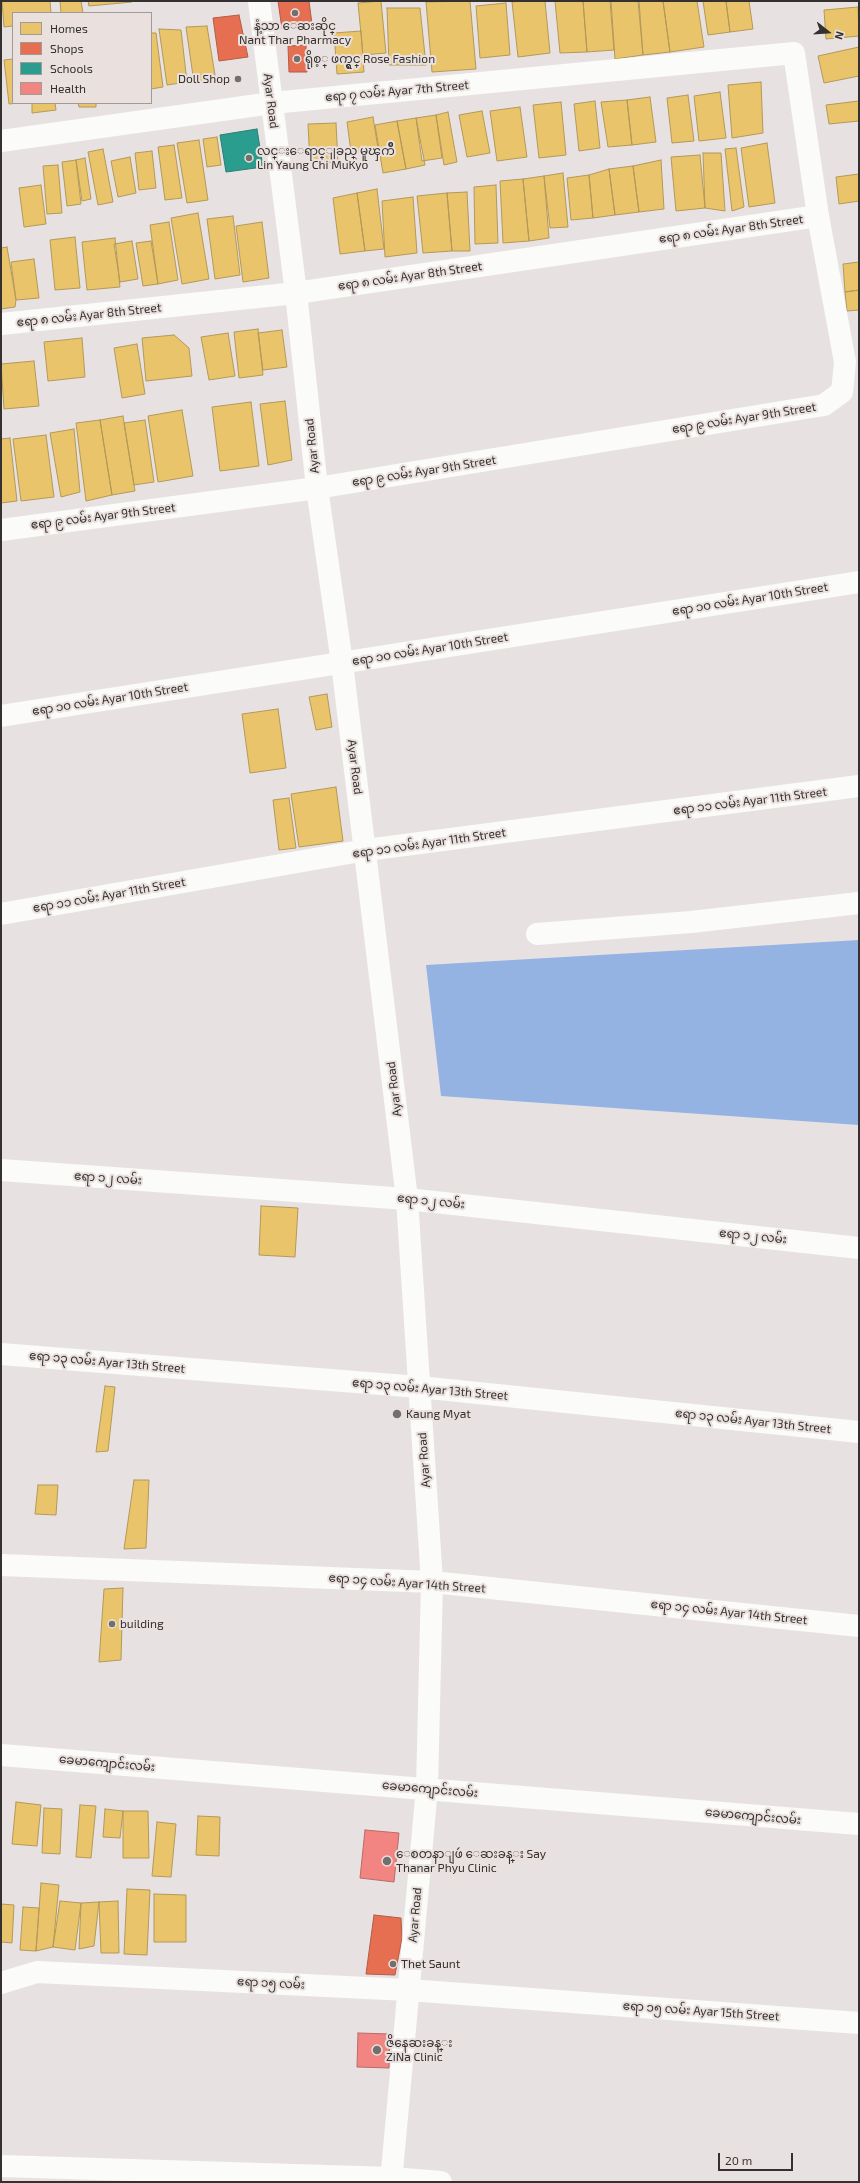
<!DOCTYPE html>
<meta charset="utf-8">
<style>
body{margin:0}
#map{position:relative;width:860px;height:2183px;overflow:hidden;background:#e7e2e1;font-family:"Exo 2",sans-serif}
canvas{display:block}
.frame{position:absolute;inset:0;border:2px solid #343130;pointer-events:none}
.legend{position:absolute;left:12px;top:12px;width:140px;height:92px;box-sizing:border-box;background:#eae1de;border:1px solid #a19b98;margin:0;padding:5px 7px;list-style:none;font-size:12px;color:#343130}
.legend li{display:flex;align-items:center;gap:8px;height:20px}
.legend b{width:20px;border:1px solid #a19b98}
.north{position:absolute;left:808px;top:12px;width:40px;height:40px;-webkit-text-stroke:3px #eae1de;paint-order:stroke;rotate:107deg;font-size:11px;font-weight:700;line-height:16px;text-align:center;color:#343130}
.north::after{content:'';display:block;margin:auto;width:14px;height:18px;background:#343130;clip-path:polygon(50% 0,100% 100%,50% 72%,0 100%)}
.scale{position:absolute;left:718px;top:2153px;width:75px;height:18px;box-sizing:border-box;border:2px solid #343130;border-top:0;padding-left:5px;font-size:12px;line-height:14px;white-space:nowrap;color:#343130;-webkit-text-stroke:3px #eae1de;paint-order:stroke}
</style>
<div id="map">
<canvas width="860" height="2183"></canvas>
<div class="frame"></div>
<ul class="legend">
<li><b style="height:11px;background:#e9c46a"></b>Homes</li>
<li><b style="height:11px;background:#e76f51"></b>Shops</li>
<li><b style="height:11px;background:#2a9d8f"></b>Schools</li>
<li><b style="height:11px;background:#f28482"></b>Health</li>
</ul>
<div class="north">N</div>
<div class="scale">20 m</div>
</div>
<script>
const context = document.querySelector('canvas').getContext('2d');
context.lineJoin = 'round';
function fillPath(path, color) { context.fillStyle = color; context.fill(path, 'evenodd'); }
const toPath = rows => new Path2D(rows.map(r => 'M' + r).join(''));
function strokePath(path, color, width, dash) { context.strokeStyle = color; context.lineWidth = width; context.lineCap = dash ? 'butt' : 'round'; context.setLineDash(dash || []); context.stroke(path); }
function drawText(font, color, halo, rows, align = 'center') {
  context.font = font + ' "Exo 2","Noto Sans Myanmar",sans-serif'; context.lineWidth = 4; context.setLineDash([]); context.textBaseline = 'middle'; context.strokeStyle = halo; context.fillStyle = color; for (const [text, x, y, turn = 0] of rows) {
    context.save(); context.translate(x, y); context.rotate((+turn || 0) * Math.PI / 180); context.textAlign = isNaN(turn) ? turn : align; if (halo) context.strokeText(text, 0, 0); context.fillText(text, 0, 0); context.restore();
  }
}
fillPath(toPath([
 [859,940,859,1125,441,1096,426,965]
]), '#94b3e3');
const homes = toPath([
 [2,1,50,1,51,13,13,13,13,26,4,27,2,1],
 [60,1,81,1,83,13,61,13,60,1],
 [88,1,132,1,132,2,89,6,88,1],
 [381,1,386,53,363,55,358,3,381,1],
 [470,1,476,69,432,72,426,2,470,1],
 [521,1,545,1,550,53,518,57,512,2,521,1],
 [555,1,583,1,587,52,560,53,555,1],
 [583,1,610,1,614,50,587,52,583,1],
 [611,1,638,1,643,55,615,59,611,1],
 [639,1,663,1,670,52,643,55,639,1],
 [663,1,697,1,704,47,670,52,663,1],
 [703,1,726,1,730,32,708,35,703,1],
 [726,1,749,1,753,29,730,32,726,1],
 [506,3,510,55,480,58,476,6,506,3],
 [858,7,859,36,826,39,824,10,858,7],
 [387,8,420,8,426,65,389,65,387,8],
 [207,26,216,81,194,83,186,27,207,26],
 [159,29,181,30,187,82,167,85,159,29],
 [361,31,364,72,337,74,334,33,361,31],
 [151,33,156,33,163,87,151,89,151,33],
 [859,47,859,76,824,83,818,56,859,47],
 [13,59,13,103,19,103,9,104,4,60,13,59],
 [761,82,763,133,732,138,728,85,761,82],
 [720,92,726,138,699,141,694,96,720,92],
 [688,95,694,141,672,143,667,98,688,95],
 [650,97,656,142,632,145,627,100,650,97],
 [627,100,632,145,608,147,601,102,627,100],
 [595,101,600,148,579,151,574,104,595,101],
 [859,101,859,121,829,124,826,105,859,101],
 [561,102,566,155,539,158,533,105,561,102],
 [32,103,55,103,56,110,32,113,32,103],
 [78,103,96,103,96,107,79,107,78,103],
 [520,107,527,157,497,161,490,111,520,107],
 [482,111,490,153,467,157,459,115,482,111],
 [448,112,457,162,444,165,436,115,448,112],
 [436,115,442,158,422,161,416,118,436,115],
 [373,117,378,148,351,152,347,122,373,117],
 [416,118,425,165,406,169,397,121,416,118],
 [397,121,406,169,383,173,375,125,397,121],
 [336,123,338,162,310,163,308,124,336,123],
 [217,137,221,165,207,167,203,139,217,137],
 [199,140,208,200,187,203,177,143,199,140],
 [767,143,775,203,749,207,741,148,767,143],
 [174,145,182,198,165,200,158,147,174,145],
 [736,148,744,207,732,211,725,149,736,148],
 [103,149,113,202,98,205,88,152,103,149],
 [152,151,156,188,139,190,135,153,152,151],
 [703,153,721,153,725,211,705,208,703,153],
 [700,155,705,208,676,211,671,157,700,155],
 [130,157,136,193,118,197,111,161,130,157],
 [85,158,91,199,82,201,76,160,85,158],
 [76,160,81,204,67,206,62,162,76,160],
 [661,160,664,209,639,212,633,166,661,160],
 [58,165,62,213,47,214,43,166,58,165],
 [633,166,639,212,615,215,609,169,633,166],
 [609,169,615,215,593,218,589,175,609,169],
 [563,173,568,227,550,228,544,176,563,173],
 [859,174,859,201,839,204,836,177,859,174],
 [589,175,593,218,571,220,567,178,589,175],
 [544,176,549,238,529,241,523,179,544,176],
 [523,179,529,241,503,243,500,181,523,179],
 [41,185,46,224,24,227,19,188,41,185],
 [496,185,498,243,475,244,474,187,496,185],
 [377,189,384,249,365,251,357,193,377,189],
 [467,192,470,251,452,251,447,193,467,192],
 [357,193,365,251,340,254,333,198,357,193],
 [447,193,452,251,423,253,417,196,447,193],
 [413,197,417,253,385,257,382,201,413,197],
 [198,213,209,279,182,284,171,218,198,213],
 [233,216,240,275,215,279,207,219,233,216],
 [169,222,178,280,158,284,150,225,169,222],
 [262,222,269,278,243,282,236,226,262,222],
 [75,237,80,288,55,290,50,240,75,237],
 [115,238,120,287,87,290,82,242,115,238],
 [132,241,138,279,120,282,114,244,132,241],
 [151,241,158,284,143,286,136,243,151,241],
 [7,247,16,300,15,307,1,309,1,248,7,247],
 [34,259,39,298,16,300,11,262,34,259],
 [859,262,859,290,845,292,843,264,859,262],
 [859,290,859,310,847,311,845,292,859,290],
 [258,329,263,375,239,378,234,332,258,329],
 [282,330,287,367,263,370,258,333,282,330],
 [228,333,235,376,209,380,201,337,228,333],
 [174,335,189,348,192,376,146,381,142,338,174,335],
 [82,338,85,377,48,381,44,342,82,338],
 [137,344,145,394,122,398,114,348,137,344],
 [34,361,39,406,4,409,1,364,34,361],
 [285,401,292,460,268,465,260,404,285,401],
 [251,402,259,466,220,471,212,407,251,402],
 [182,410,193,476,158,482,148,416,182,410],
 [123,416,135,491,112,495,100,420,123,416],
 [100,420,112,495,86,501,76,423,100,420],
 [145,420,154,482,134,485,124,423,145,420],
 [74,429,80,492,61,497,50,433,74,429],
 [46,435,54,497,21,501,13,439,46,435],
 [10,438,17,501,1,503,1,439,10,438],
 [327,694,332,727,316,730,309,697,327,694],
 [278,709,286,768,250,773,242,714,278,709],
 [336,787,343,841,299,847,291,794,336,787],
 [289,798,296,848,279,850,273,800,289,798],
 [261,1206,298,1208,295,1257,259,1255,261,1206],
 [105,1386,115,1387,108,1451,96,1452,105,1386],
 [134,1480,149,1480,146,1548,124,1549,134,1480],
 [38,1485,58,1485,56,1515,35,1514,38,1485],
 [123,1588,121,1660,99,1662,104,1589,123,1588],
 [16,1802,41,1805,37,1846,12,1844,16,1802],
 [80,1805,96,1806,91,1858,76,1857,80,1805],
 [44,1808,62,1809,60,1854,42,1853,44,1808],
 [105,1809,123,1811,120,1838,103,1837,105,1809],
 [123,1811,148,1811,149,1858,123,1858,123,1811],
 [198,1816,220,1817,219,1856,196,1855,198,1816],
 [157,1822,176,1824,171,1877,152,1876,157,1822],
 [41,1883,59,1885,53,1947,36,1951,41,1883],
 [127,1889,150,1890,147,1955,124,1954,127,1889],
 [154,1894,186,1895,186,1942,154,1942,154,1894],
 [60,1901,81,1903,75,1950,53,1947,60,1901],
 [118,1901,119,1953,101,1953,99,1902,118,1901],
 [99,1902,94,1946,79,1949,81,1903,99,1902],
 [1,1904,14,1905,12,1943,1,1942,1,1904],
 [23,1907,39,1908,36,1951,20,1950,23,1907]
]);
fillPath(homes, '#e9c46a');
strokePath(homes, '#b39859', 1);
const shops = toPath([
 [278,1,309,1,312,24,282,29,278,1],
 [239,15,248,57,219,61,213,18,239,15],
 [306,45,307,72,289,72,288,46,306,45],
 [374,1915,401,1918,402,1938,395,1975,366,1974,374,1915]
]);
fillPath(shops, '#e76f51');
strokePath(shops, '#b15c47', 1);
const schools = toPath([
 [257,129,263,167,226,172,220,135,257,129]
]);
fillPath(schools, '#2a9d8f');
strokePath(schools, '#2d7d72', 1);
const health = toPath([
 [365,1830,399,1833,394,1882,360,1878,365,1830],
 [358,2033,390,2034,389,2068,357,2067,358,2033]
]);
fillPath(health, '#f28482');
strokePath(health, '#b96b69', 1);
strokePath(toPath([
 [259,1,296,293,317,488,342,663,407,1199,432,1582,427,1788,391,2182],
 [1,141,272,103,794,53,818,216,845,362,842,392,824,405,317,488,1,530],
 [1,324,296,293,818,216],
 [1,716,859,582],
 [1,914,366,850,859,786],
 [537,934,691,922,859,903],
 [1,1170,407,1199,859,1248],
 [1,1354,419,1387,859,1432],
 [1,1565,432,1582,859,1626],
 [1,1755,859,1824],
 [1,1983,37,1972,408,1990,859,2023],
 [1,2166,392,2178,441,2182]
]), '#fbfbfa', 22);
for (const [x, y, r, color] of [
 [295,13,4,"#736f6e"],
 [297,59,4,"#736f6e"],
 [238,79,4,"#736f6e"],
 [249,158,4,"#736f6e"],
 [397,1414,5,"#736f6e"],
 [112,1624,4,"#736f6e"],
 [387,1861,5,"#736f6e"],
 [393,1964,4,"#736f6e"],
 [377,2050,5,"#736f6e"]
]) { const dot = new Path2D(); dot.arc(x, y, r, 0, 2 * Math.PI); context.fillStyle = color; context.fill(dot); strokePath(dot, '#eae1de', 1.5); }
drawText('12px', '#343130', '#eae1de', [
 ["နံ့သာ ေဆးဆိုင္",295,26,"center"],
 ["Nant Thar Pharmacy",295,40,"center"],
 ["ရိုစ့္ ဖက္ရွင္ Rose Fashion",305,59],
 ["Doll Shop",230,79,"right"],
 ["လင္းေရာင္ျခည္ မူၾကိဳ",257,151],
 ["Lin Yaung Chi MuKyo",257,165],
 ["Kaung Myat",406,1414],
 ["building",120,1624],
 ["ေစတနာျဖဴ ေဆးခန္း Say",396,1854],
 ["Thanar Phyu Clinic",396,1868],
 ["Thet Saunt",401,1964],
 ["ဇိနေဆးခန္း",386,2043],
 ["ZiNa Clinic",386,2057]
], 'left');
drawText('12px', '#343130', '#eae1de', [
 ["ဧရာ ၇ လမ်း Ayar 7th Street",397,91,-5],
 ["Ayar Road",271,101,83],
 ["ဧရာ ၈ လမ်း Ayar 8th Street",731,229,-8],
 ["ဧရာ ၈ လမ်း Ayar 8th Street",410,276,-8],
 ["ဧရာ ၈ လမ်း Ayar 8th Street",89,315,-6],
 ["ဧရာ ၉ လမ်း Ayar 9th Street",744,418,-9],
 ["Ayar Road",312,446,-96],
 ["ဧရာ ၉ လမ်း Ayar 9th Street",424,471,-9],
 ["ဧရာ ၉ လမ်း Ayar 9th Street",103,516,-7],
 ["ဧရာ ၁၀ လမ်း Ayar 10th Street",750,599,-9],
 ["ဧရာ ၁၀ လမ်း Ayar 10th Street",430,649,-9],
 ["ဧရာ ၁၀ လမ်း Ayar 10th Street",110,699,-9],
 ["Ayar Road",355,767,83],
 ["ဧရာ ၁၁ လမ်း Ayar 11th Street",750,801,-7],
 ["ဧရာ ၁၁ လမ်း Ayar 11th Street",429,843,-8],
 ["ဧရာ ၁၁ လမ်း Ayar 11th Street",109,895,-10],
 ["Ayar Road",394,1089,-97],
 ["ဧရာ ၁၂ လမ်း",108,1178,4],
 ["ဧရာ ၁၂ လမ်း",431,1201,6],
 ["ဧရာ ၁၂ လမ်း",753,1236,6],
 ["ဧရာ ၁၃ လမ်း Ayar 13th Street",107,1362,5],
 ["ဧရာ ၁၃ လမ်း Ayar 13th Street",430,1389,5],
 ["ဧရာ ၁၃ လမ်း Ayar 13th Street",753,1421,6],
 ["Ayar Road",424,1460,-94],
 ["ဧရာ ၁၄ လမ်း Ayar 14th Street",407,1583,4],
 ["ဧရာ ၁၄ လမ်း Ayar 14th Street",729,1612,6],
 ["ခေမာကျောင်းလမ်း",107,1763,5],
 ["ခေမာကျောင်းလမ်း",430,1789,5],
 ["ခေမာကျောင်းလမ်း",753,1816,5],
 ["Ayar Road",415,1915,-85],
 ["ဧရာ ၁၅ လမ်း",271,1983,3],
 ["ဧရာ ၁၅ လမ်း Ayar 15th Street",701,2011,4]
]);
</script>
